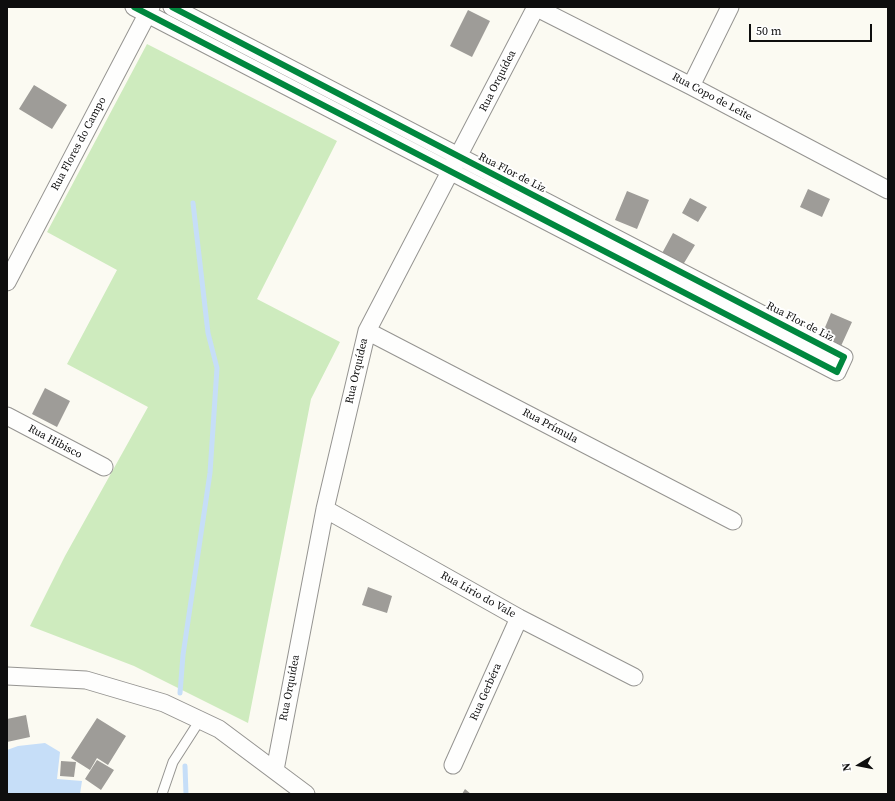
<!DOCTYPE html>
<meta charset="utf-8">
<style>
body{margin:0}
#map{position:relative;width:895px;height:801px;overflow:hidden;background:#fbfaf2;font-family:"Source Serif 4",serif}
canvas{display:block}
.frame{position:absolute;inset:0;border:8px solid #0e0e0e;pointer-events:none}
.north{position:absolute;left:839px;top:745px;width:40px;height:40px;-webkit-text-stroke:3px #fff;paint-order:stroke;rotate:260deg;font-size:11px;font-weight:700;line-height:16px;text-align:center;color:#0e0e0e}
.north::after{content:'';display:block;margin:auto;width:14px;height:18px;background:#0e0e0e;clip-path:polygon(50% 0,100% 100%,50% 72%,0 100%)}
.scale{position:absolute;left:749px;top:24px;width:123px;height:18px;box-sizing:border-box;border:2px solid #0e0e0e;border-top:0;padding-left:5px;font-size:12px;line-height:14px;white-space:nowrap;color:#0e0e0e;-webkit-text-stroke:3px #fff;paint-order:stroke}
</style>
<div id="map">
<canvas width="895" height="801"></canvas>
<div class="frame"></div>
<div class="north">N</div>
<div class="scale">50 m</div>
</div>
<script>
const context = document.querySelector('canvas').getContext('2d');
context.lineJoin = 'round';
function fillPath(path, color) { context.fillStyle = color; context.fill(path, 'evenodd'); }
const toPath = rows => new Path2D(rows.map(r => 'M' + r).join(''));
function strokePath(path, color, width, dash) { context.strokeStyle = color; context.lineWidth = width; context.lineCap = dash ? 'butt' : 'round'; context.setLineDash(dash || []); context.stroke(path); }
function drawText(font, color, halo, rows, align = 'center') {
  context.font = font + ' "Source Serif 4",serif'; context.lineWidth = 4; context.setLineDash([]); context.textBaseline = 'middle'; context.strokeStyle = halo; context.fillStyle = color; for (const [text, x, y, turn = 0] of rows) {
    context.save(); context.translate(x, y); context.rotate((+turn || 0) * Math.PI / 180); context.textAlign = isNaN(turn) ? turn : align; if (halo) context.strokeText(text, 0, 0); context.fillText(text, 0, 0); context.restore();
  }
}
fillPath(toPath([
 [147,44,337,141,257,299,340,342,311,399,248,723,134,666,30,626,65,556,148,407,67,364,117,270,47,232]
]), '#ceebbe');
fillPath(toPath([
 [45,743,60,752,57,779,82,781,80,794,7,794,7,750,18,746]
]), '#c6def8');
strokePath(toPath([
 [180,693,183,655,210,473,217,368,208,333,193,203],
 [185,766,186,794]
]), '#c6def8', 5);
fillPath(toPath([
 [468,10,490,21,472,57,450,46],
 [34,85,67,105,52,129,19,109],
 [808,189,830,199,822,217,800,207],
 [627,191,649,200,637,229,615,220],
 [690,198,707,207,698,222,682,213],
 [673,233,695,245,681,268,660,257],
 [831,313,852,322,841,346,821,337],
 [45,388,70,401,57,427,32,414],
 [368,587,392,596,387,613,362,605],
 [26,715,30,737,7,742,7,719],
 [97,718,126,736,108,765,97,758,90,770,71,758],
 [97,760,114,770,101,790,85,779],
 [61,761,76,762,74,777,60,776],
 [465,789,471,794,462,794]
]), '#9e9c98');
const lane = toPath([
 [162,794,173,762,200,720]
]);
const street = toPath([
 [134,7,837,372,844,357,172,7],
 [535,7,691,86,888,190],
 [691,86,730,7],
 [7,282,151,7],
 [367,331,733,521],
 [7,416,104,467],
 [325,509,519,618,634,677],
 [7,676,86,680,164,703,219,729,306,794],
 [453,765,519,618],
 [275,770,325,509,367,331,536,7]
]);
strokePath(lane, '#959491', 11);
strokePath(street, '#959491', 19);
strokePath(lane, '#fefefd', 9);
strokePath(street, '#fefefd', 17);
strokePath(toPath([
 [134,7,837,372,844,357,172,7]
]), '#00873e', 6);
drawText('11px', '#0e0e0e', '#fff', [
 ["Rua Orquídea",498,81,-63],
 ["Rua Copo de Leite",712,97,28],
 ["Rua Flores do Campo",79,144,-62],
 ["Rua Flor de Liz",512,173,27],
 ["Rua Flor de Liz",800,322,27],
 ["Rua Orquídea",357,371,-77],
 ["Rua Prímula",550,426,28],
 ["Rua Hibisco",55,442,28],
 ["Rua Lírio do Vale",478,595,29],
 ["Rua Orquídea",290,688,-79],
 ["Rua Gerbéra",486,692,-66]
]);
</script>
